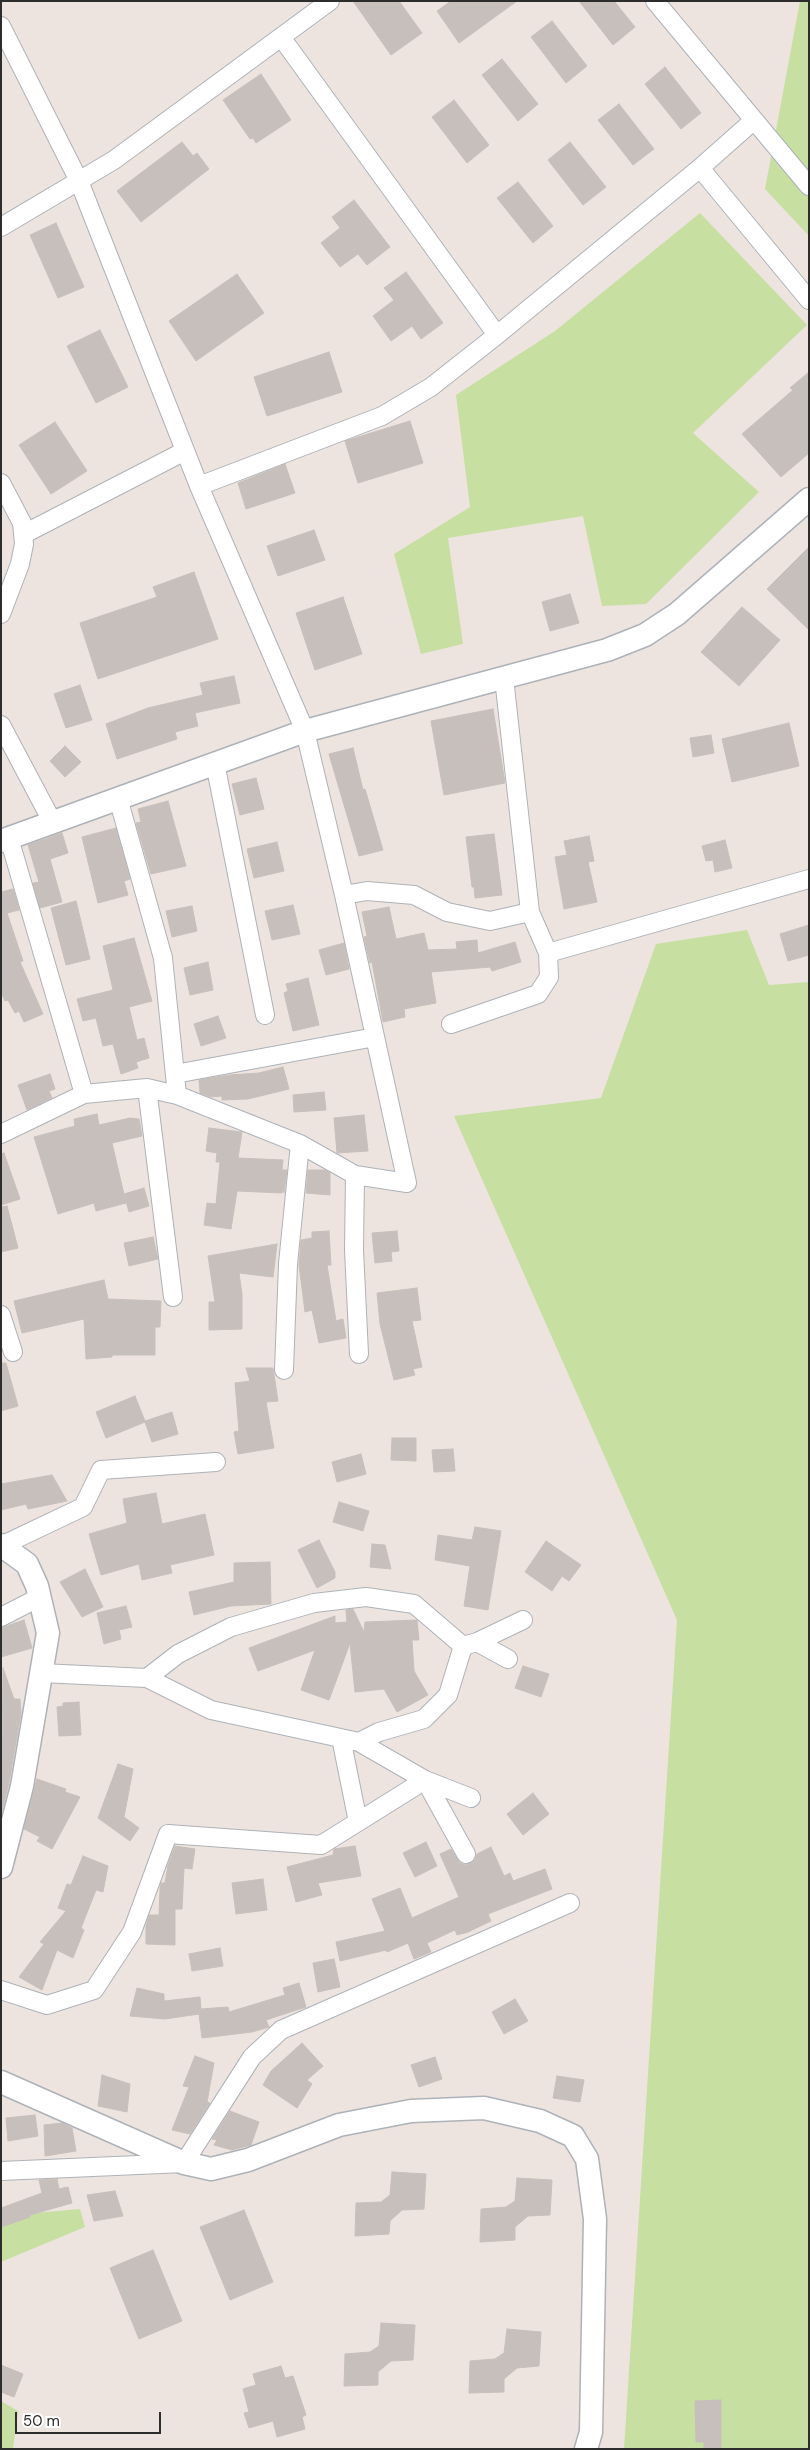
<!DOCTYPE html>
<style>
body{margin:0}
#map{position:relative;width:810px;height:2450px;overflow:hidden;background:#ede4e0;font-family:"DM Sans",sans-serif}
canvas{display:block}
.frame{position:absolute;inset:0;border:2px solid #2d2d2d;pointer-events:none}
.scale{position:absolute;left:15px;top:2412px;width:146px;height:22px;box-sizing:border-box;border:2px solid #2d2d2d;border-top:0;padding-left:6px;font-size:15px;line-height:18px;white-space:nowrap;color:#2d2d2d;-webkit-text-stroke:4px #fff;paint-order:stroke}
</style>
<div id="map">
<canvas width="810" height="2450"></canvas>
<div class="frame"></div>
<div class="scale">50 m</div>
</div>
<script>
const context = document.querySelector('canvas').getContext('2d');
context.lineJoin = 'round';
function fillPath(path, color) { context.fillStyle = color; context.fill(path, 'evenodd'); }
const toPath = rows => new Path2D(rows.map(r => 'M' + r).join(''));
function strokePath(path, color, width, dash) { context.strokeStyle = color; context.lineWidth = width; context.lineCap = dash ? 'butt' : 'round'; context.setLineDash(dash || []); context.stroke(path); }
fillPath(toPath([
 [800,1,809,1,809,236,765,189],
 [700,213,807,325,693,433,759,492,646,604,602,606,583,516,448,538,463,644,421,654,394,554,470,507,456,395,555,331],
 [747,930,769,985,809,982,809,2449,624,2449,677,1620,454,1116,601,1098,656,944],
 [80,2209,85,2227,1,2262,1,2216],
 [1,2401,18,2411,13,2449,1,2449]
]), '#c7dfa1');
const building = toPath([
 [353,1,399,1,422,33,391,55,353,1],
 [451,1,517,1,459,43,437,11,451,1],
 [579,1,614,1,635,27,613,45,579,1],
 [552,21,587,66,566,83,531,37,552,21],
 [502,59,538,104,518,121,482,75,502,59],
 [665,67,701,113,681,129,645,84,665,67],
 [261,74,291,120,256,143,253,138,250,139,223,100,261,74],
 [454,100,489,145,467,163,432,117,454,100],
 [619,104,654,149,633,165,598,120,619,104],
 [182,142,193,156,197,153,209,169,141,222,117,191,182,142],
 [570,142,606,187,583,205,548,160,570,142],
 [518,182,553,226,533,243,497,198,518,182],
 [354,200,390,247,367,265,358,254,340,267,321,243,340,228,332,217,354,200],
 [56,223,84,287,58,298,30,235,56,223],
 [406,272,443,323,421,339,412,326,391,341,373,316,394,300,384,288,406,272],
 [237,274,264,313,196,361,169,321,237,274],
 [100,330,128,387,96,403,67,346,100,330],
 [329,352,342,392,267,416,254,377,329,352],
 [809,372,809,453,781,477,742,434,793,390,790,388,809,372],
 [410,421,423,463,358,483,345,441,410,421],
 [55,422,87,471,51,494,19,445,55,422],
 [285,464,295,493,246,509,238,483,285,464],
 [314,530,325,560,278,576,267,546,314,530],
 [809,547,809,630,767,589,809,547],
 [194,572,218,639,98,679,80,623,157,597,153,587,194,572],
 [570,594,579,623,550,631,542,602,570,594],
 [343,597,362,654,315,670,296,613,343,597],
 [742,607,780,640,739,686,701,652,742,607],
 [234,676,240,703,195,713,198,726,175,732,177,739,117,759,106,724,148,708,203,695,200,683,234,676],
 [80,685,92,720,66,728,54,694,80,685],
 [493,709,505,783,444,795,431,721,493,709],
 [789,723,799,766,732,782,722,739,789,723],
 [711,735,714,753,693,757,690,738,711,735],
 [65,746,81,762,65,777,50,761,65,746],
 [353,748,363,790,365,789,383,850,359,856,329,754,353,748],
 [256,778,264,809,240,815,232,784,256,778],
 [168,801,186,866,151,874,136,823,141,822,138,809,168,801],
 [116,828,130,879,124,881,128,895,98,903,82,837,116,828],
 [62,833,68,853,50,859,62,902,40,908,33,883,39,882,28,845,62,833],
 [494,834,502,895,475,898,474,887,472,887,466,837,494,834],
 [589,836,594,861,588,862,597,902,564,909,555,857,567,855,564,841,589,836],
 [725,840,732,868,715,872,713,860,706,861,702,846,725,840],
 [277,842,284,871,254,878,247,849,277,842],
 [13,889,19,910,7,913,23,961,20,962,43,1014,24,1022,19,1011,15,1013,8,1000,5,1001,1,992,1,892,13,889],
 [76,901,90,959,66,965,51,908,76,901],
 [293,905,300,934,272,940,265,911,293,905],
 [192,906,197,931,172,937,166,911,192,906],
 [389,907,396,939,424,933,428,950,457,949,456,942,477,940,478,953,515,942,521,962,492,971,490,967,431,972,436,1003,404,1009,405,1017,383,1022,372,962,370,963,364,937,367,936,362,912,389,907],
 [809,925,809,955,788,961,780,934,809,925],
 [134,938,152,1001,129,1007,137,1040,144,1038,149,1058,136,1062,138,1068,121,1074,113,1044,103,1046,96,1018,83,1021,77,999,113,990,103,946,134,938],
 [344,943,349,969,326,975,319,950,344,943],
 [208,962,213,990,190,995,184,968,208,962],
 [308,978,319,1025,293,1031,284,993,288,991,286,984,308,978],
 [218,1016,226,1038,201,1046,194,1024,218,1016],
 [283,1067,289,1089,248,1099,222,1100,222,1096,211,1097,200,1093,199,1080,229,1075,259,1073,283,1067],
 [50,1074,55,1089,49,1091,52,1098,27,1110,18,1085,50,1074],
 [324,1092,326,1110,294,1112,293,1095,324,1092],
 [97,1114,99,1125,130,1118,139,1119,142,1136,112,1143,126,1203,96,1211,94,1203,58,1214,34,1137,75,1126,74,1119,97,1114],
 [364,1115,368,1151,337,1153,334,1118,364,1115],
 [209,1128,242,1132,238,1158,283,1160,282,1170,287,1170,284,1193,283,1188,282,1193,237,1191,231,1229,204,1225,207,1203,216,1204,220,1162,216,1162,217,1153,206,1151,209,1128],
 [4,1153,20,1199,1,1205,1,1154,4,1153],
 [308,1170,325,1170,330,1173,330,1195,306,1193,308,1170],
 [144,1188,149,1206,129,1212,124,1194,144,1188],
 [7,1206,18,1248,1,1252,1,1207,7,1206],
 [329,1231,331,1265,327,1265,336,1321,343,1319,346,1338,319,1343,312,1310,305,1312,299,1265,301,1240,312,1238,312,1232,329,1231],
 [397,1231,399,1251,391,1252,392,1261,375,1263,372,1233,397,1231],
 [153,1237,158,1259,129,1266,124,1243,153,1237],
 [277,1244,273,1277,239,1273,242,1294,242,1329,209,1330,209,1302,215,1302,208,1256,277,1244],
 [104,1280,108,1299,161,1301,160,1327,155,1327,155,1355,112,1355,112,1357,86,1359,84,1319,22,1333,14,1301,104,1280],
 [417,1288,421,1320,412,1321,422,1367,413,1369,415,1375,394,1380,380,1324,377,1293,417,1288],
 [1,1363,6,1363,18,1406,1,1411,1,1363],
 [246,1368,273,1368,278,1401,266,1402,274,1448,238,1454,234,1432,239,1431,235,1383,250,1381,246,1368],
 [135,1396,145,1421,172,1412,178,1434,152,1442,145,1422,106,1438,96,1412,135,1396],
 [392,1438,416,1438,416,1461,391,1460,392,1438],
 [453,1449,455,1471,434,1472,432,1450,453,1449],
 [361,1454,366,1474,337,1482,332,1462,361,1454],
 [52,1475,67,1501,28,1509,26,1504,1,1510,1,1484,52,1475],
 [156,1493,162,1524,205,1514,214,1555,170,1565,172,1573,142,1580,139,1564,101,1575,89,1534,127,1523,123,1499,156,1493],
 [339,1502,369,1511,363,1531,333,1522,339,1502],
 [475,1527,501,1531,488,1610,464,1606,470,1566,435,1560,438,1535,472,1540,475,1527],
 [319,1540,335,1572,335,1578,317,1588,298,1550,319,1540],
 [546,1541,581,1565,569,1581,562,1576,552,1591,525,1572,546,1541],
 [372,1544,385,1545,391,1569,370,1567,372,1544],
 [270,1562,271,1604,231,1606,194,1615,189,1592,234,1582,234,1563,270,1562],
 [85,1569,103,1607,82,1617,60,1582,85,1569],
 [126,1606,132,1627,119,1630,121,1639,104,1644,97,1613,126,1606],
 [353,1609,364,1632,365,1622,417,1620,419,1640,412,1640,414,1671,428,1695,397,1712,384,1689,355,1692,350,1643,329,1700,301,1690,315,1650,258,1671,249,1648,335,1616,335,1623,347,1622,346,1610,353,1609],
 [24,1620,32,1648,1,1657,1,1628,24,1620],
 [523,1666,549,1674,541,1697,515,1688,523,1666],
 [3,1668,14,1699,20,1699,21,1713,9,1783,1,1814,3,1668],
 [79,1702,81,1735,59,1736,57,1707,63,1706,63,1703,79,1702],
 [118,1764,133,1769,124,1817,139,1828,130,1841,98,1818,118,1764],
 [37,1779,66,1789,65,1792,80,1797,52,1849,37,1841,40,1837,24,1829,37,1779],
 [533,1793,549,1814,523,1835,507,1814,533,1793],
 [426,1842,437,1866,415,1877,403,1853,426,1842],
 [175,1846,195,1849,192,1869,184,1868,182,1909,175,1909,175,1945,146,1944,146,1926,149,1915,159,1915,160,1888,161,1883,165,1883,168,1865,175,1846],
 [355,1846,361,1876,318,1883,322,1895,296,1902,287,1867,333,1855,334,1849,355,1846],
 [491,1847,504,1876,510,1873,513,1881,545,1869,552,1889,488,1914,491,1921,468,1932,457,1935,455,1930,427,1943,431,1952,414,1959,408,1943,387,1952,386,1950,340,1961,336,1942,385,1931,372,1899,400,1888,412,1918,459,1897,440,1854,451,1849,460,1863,466,1865,475,1860,477,1854,491,1847],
 [83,1856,108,1866,103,1892,96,1890,81,1928,84,1930,73,1958,57,1950,42,1990,19,1977,44,1944,40,1942,66,1911,58,1908,67,1884,71,1885,83,1856],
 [263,1879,267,1910,236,1914,232,1883,263,1879],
 [220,1948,223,1966,192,1971,189,1954,220,1948],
 [334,1959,340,1987,318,1992,313,1963,334,1959],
 [299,1983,306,2007,266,2020,269,2027,252,2032,202,2038,199,2014,165,2019,130,2016,137,1988,164,1994,164,2001,200,1997,201,2009,228,2007,229,2012,285,1995,283,1988,299,1983],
 [515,1999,528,2021,504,2034,492,2012,515,1999],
 [302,2043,323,2066,307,2080,312,2084,297,2108,263,2085,271,2071,302,2043],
 [195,2056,214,2063,207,2102,210,2103,190,2134,172,2130,189,2087,183,2086,195,2056],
 [435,2057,442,2079,419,2087,411,2065,435,2057],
 [102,2075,130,2084,127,2112,98,2106,102,2075],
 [557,2076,584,2080,580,2102,553,2098,557,2076],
 [230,2111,259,2122,251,2145,232,2150,214,2145,217,2140,212,2139,230,2111],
 [35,2115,38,2136,8,2141,6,2118,35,2115],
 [62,2123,72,2128,76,2151,45,2156,44,2125,62,2123],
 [392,2172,426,2174,424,2209,402,2210,390,2221,389,2234,355,2236,356,2203,381,2202,390,2195,392,2172],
 [517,2178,552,2180,550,2215,528,2216,515,2227,515,2240,480,2242,481,2209,506,2207,515,2201,517,2178],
 [57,2179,59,2189,68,2187,72,2203,30,2215,30,2217,1,2227,1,2208,42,2193,39,2180,57,2179],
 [115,2191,123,2216,94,2221,87,2195,115,2191],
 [244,2210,273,2282,230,2300,200,2227,244,2210],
 [153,2250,182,2321,139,2339,110,2268,153,2250],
 [381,2323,415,2325,413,2360,391,2361,378,2372,378,2385,344,2386,345,2354,370,2352,379,2346,381,2323],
 [507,2329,541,2332,539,2366,517,2368,504,2379,504,2392,469,2393,470,2361,495,2359,504,2353,507,2329],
 [1,2365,23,2374,14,2397,1,2392,1,2365],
 [281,2366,285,2378,293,2376,306,2415,302,2417,305,2429,277,2437,273,2421,249,2428,244,2413,249,2412,243,2389,256,2385,253,2374,281,2366],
 [721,2400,721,2449,704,2449,704,2442,696,2442,695,2401,721,2400]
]);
fillPath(building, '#c6bfbb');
strokePath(building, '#c8bfba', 1);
const minor = toPath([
 [655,1,809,186],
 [1,26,79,181,199,486,305,731,344,895,407,1183,355,1175,300,1144,177,1095,147,1088,84,1094,1,1134],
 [281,37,497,335],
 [753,121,700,168,809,300],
 [1,227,114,160,330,1],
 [1,483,22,523,24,544,20,564,1,614],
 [199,486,382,416,431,387,497,335,700,168],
 [24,534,185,451],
 [1,725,53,823],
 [215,763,265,1015],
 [118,798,163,958,177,1095],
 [9,838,84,1094],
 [344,895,367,891,414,895,447,912,490,921,530,912],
 [548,953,809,879],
 [451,1024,538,994,549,977,548,953,530,912,504,678],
 [175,1074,375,1037],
 [147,1088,173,1297],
 [355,1175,354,1250,359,1354],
 [1,1315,13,1352],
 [284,1370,288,1264,300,1144],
 [3,1545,83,1507,101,1470,216,1462],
 [1,1617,40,1597],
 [477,1642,508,1659],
 [463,1646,477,1642,523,1620],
 [41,1673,147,1678,211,1710,359,1742,379,1732,424,1719,448,1695,463,1646,414,1604,366,1597,314,1603,231,1627,178,1654,147,1678],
 [341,1738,358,1822],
 [359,1742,425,1780,466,1854],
 [1,1990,47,2005,94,1990,132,1932,168,1834,321,1845,425,1780,471,1798],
 [1,2171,184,2163,252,2057,281,2030,570,1903]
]);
const tertiary = toPath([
 [1,841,305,731,607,650,645,635,677,614,809,499],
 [1,1545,27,1564,37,1586,48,1633,22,1786,1,1867],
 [1,2082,184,2163,211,2169,248,2160,339,2125,411,2111,484,2108,540,2121,573,2136,587,2159,595,2219,591,2432,586,2449]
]);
strokePath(minor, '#adb2b8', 20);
strokePath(tertiary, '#adb2b8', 25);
strokePath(minor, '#fff', 18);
strokePath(tertiary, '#fff', 22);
</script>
